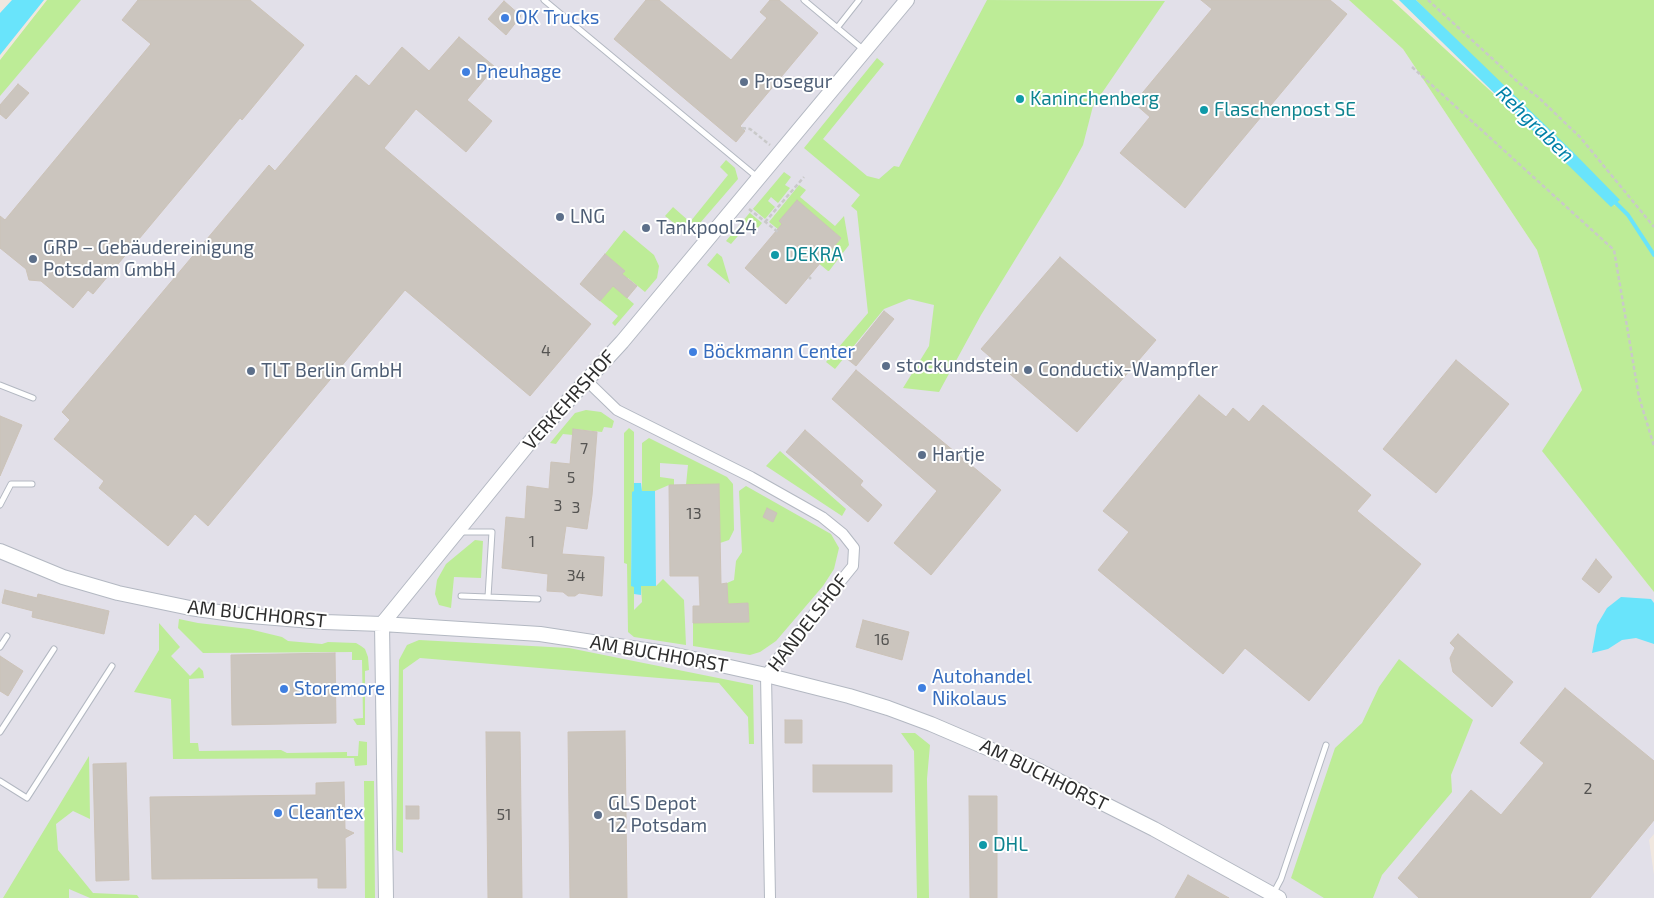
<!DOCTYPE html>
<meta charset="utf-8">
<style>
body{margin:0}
canvas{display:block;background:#f0e7df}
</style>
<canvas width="1654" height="898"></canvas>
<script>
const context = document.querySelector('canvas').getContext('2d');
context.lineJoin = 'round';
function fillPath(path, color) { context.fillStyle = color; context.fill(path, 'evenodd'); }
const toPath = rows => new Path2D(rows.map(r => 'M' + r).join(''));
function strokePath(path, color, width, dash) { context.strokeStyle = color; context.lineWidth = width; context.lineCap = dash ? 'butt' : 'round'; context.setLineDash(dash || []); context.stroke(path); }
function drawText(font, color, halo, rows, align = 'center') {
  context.font = font + ' "Exo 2",sans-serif'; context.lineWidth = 4; context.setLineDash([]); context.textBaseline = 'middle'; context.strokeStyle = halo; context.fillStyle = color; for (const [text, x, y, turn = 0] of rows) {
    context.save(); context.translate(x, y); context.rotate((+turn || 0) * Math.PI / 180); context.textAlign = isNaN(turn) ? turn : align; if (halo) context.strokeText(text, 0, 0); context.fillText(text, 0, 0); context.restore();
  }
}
fillPath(toPath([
 [71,0,1349,0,1403,49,1537,250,1582,390,1543,451,1654,592,1654,834,1649,840,1654,875,1654,898,0,898,0,86]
]), '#e2e0e9');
fillPath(toPath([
 [47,0,81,0,0,96,0,60],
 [987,0,1165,1,1093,106,1083,145,1061,185,981,315,939,392,903,388,929,346,934,305,909,299,884,309,835,369,826,362,868,313,857,211,851,206,860,195,804,148,877,58,884,64,823,139,867,176,879,179,894,166,899,167],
 [1349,0,1392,0,1616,207,1416,0,1654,0,1654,592,1542,451,1582,390,1537,250,1403,49],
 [726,160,735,168,738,179,694,230,684,231,665,216,673,207,690,222,728,175,720,167],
 [784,172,791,177,785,185,790,188,778,203,771,197,768,201,775,207,765,219,753,209,750,213,762,223,757,229,750,222,731,244,726,241],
 [799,185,806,190,800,197,835,226,844,216,849,245,829,271,828,271,799,247,824,259,841,238,797,201,788,229,779,230,769,222],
 [624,230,654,255,659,266,657,278,645,292,628,278,618,290,634,304,615,326,612,323,618,316,600,301,625,271,605,254],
 [717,253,722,257,730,284,707,265],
 [586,410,601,412,614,421,612,428,604,427,602,432,574,429,573,435,563,434,556,444,550,443,575,413],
 [629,428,634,432,634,492,632,492,631,585,634,586,634,610,642,602,641,586,656,586,663,579,684,600,686,645,634,637,628,632,627,564,624,563,624,433],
 [649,438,727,477,733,484,734,530,729,540,720,543,719,485,686,485,688,465,660,463,660,477,674,479,674,485,669,485,655,491,642,491,642,443],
 [780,451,846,509,842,516,766,466],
 [746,486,831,534,839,548,834,569,823,586,776,641,760,652,750,655,693,646,693,623,749,622,748,603,728,604,727,583,734,580,736,561,742,552,739,491],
 [475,540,483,541,481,578,454,577,451,608,439,605,435,594,437,580,446,564],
 [179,619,198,623,249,629,282,637,288,641,322,644,328,642,356,643,361,646,365,649,368,657,369,670,365,671,365,725,357,725,353,719,363,718,362,660,352,660,352,652,203,653,178,628],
 [159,623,180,647,171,656,190,676,199,667,203,671,204,678,189,679,190,743,198,743,199,751,281,750,287,753,347,752,347,756,358,756,359,741,367,742,367,765,355,766,354,758,173,759,171,699,134,692,159,650],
 [419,640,569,648,753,685,754,744,749,744,748,717,719,683,420,658,403,670,403,853,396,850,399,660,407,645],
 [1399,659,1473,720,1451,775,1452,792,1382,875,1373,898,1324,898,1291,878,1335,748,1362,723,1379,687],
 [901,733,915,733,930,745,927,779,929,898,917,898,914,751],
 [89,756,90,819,73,811,56,824,58,850,93,893,137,895,139,898,90,898,69,889,69,898,3,898],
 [364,781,374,781,375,898,365,898]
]), '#bdec97');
fillPath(toPath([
 [12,0,44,0,0,55,0,13],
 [1399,0,1416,0,1573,152,1620,200,1611,207],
 [634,483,641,483,642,491,655,491,656,586,641,586,641,595,634,594,634,587,631,586,632,492,634,491],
 [1621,597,1651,599,1654,603,1654,644,1636,638,1622,640,1608,649,1592,653,1597,625,1607,608]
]), '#69e4fb');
strokePath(toPath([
 [1614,201,1628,215,1654,255]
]), '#69e4fb', 4);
const building = toPath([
 [138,0,250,0,304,45,242,120,240,118,93,294,88,290,73,308,41,281,29,280,26,269,0,248,0,216,5,220,151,44,122,20,138,0],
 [646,0,659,0,731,60,767,18,760,12,770,0,779,0,818,33,740,126,745,131,736,142,614,39,646,0],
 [1201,0,1330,0,1347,14,1185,208,1120,153,1150,117,1134,103,1212,9,1201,0],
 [504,1,521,16,506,35,488,19,504,1],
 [459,37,495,67,467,100,492,121,466,152,416,109,384,148,591,324,530,396,405,290,208,526,195,514,168,546,99,488,104,481,54,439,70,420,62,412,269,165,275,171,356,75,369,86,402,47,429,71,459,37],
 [18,84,29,93,6,119,0,114,0,105,18,84],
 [797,200,841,238,786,304,745,268,782,224,779,221,797,200],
 [605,254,625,271,622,274,637,286,627,298,613,286,600,301,580,284,605,254],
 [1060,257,1156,340,1077,432,981,349,1060,257],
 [884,311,894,319,856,366,846,358,884,311],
 [1456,360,1509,404,1436,493,1383,449,1456,360],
 [856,370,1001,490,931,575,894,543,937,491,832,399,856,370],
 [1199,395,1226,417,1233,408,1249,422,1263,405,1371,495,1357,511,1421,564,1309,701,1245,648,1223,674,1098,570,1129,532,1103,511,1199,395],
 [0,416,22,425,0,476,0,416],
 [573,429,597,432,592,495,587,529,566,526,562,554,604,557,602,596,579,593,575,596,568,596,563,592,547,591,548,574,502,568,506,517,525,519,527,486,549,489,551,462,570,464,573,429],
 [805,430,863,481,860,485,882,505,868,522,786,452,805,430],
 [719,484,721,584,727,583,728,604,748,603,749,622,693,623,693,606,700,606,699,576,670,576,669,485,719,484],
 [767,508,777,513,773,522,763,517,767,508],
 [1596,559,1612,577,1599,593,1582,579,1596,559],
 [5,590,37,598,38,594,109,611,104,634,32,617,33,611,2,603,5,590],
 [863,620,909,632,902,660,856,647,863,620],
 [1458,634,1513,682,1492,707,1453,672,1450,658,1455,648,1450,643,1458,634],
 [335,653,336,723,232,725,231,655,335,653],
 [0,656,23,671,8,696,0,691,0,656],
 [1565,688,1654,761,1654,820,1590,898,1419,898,1398,878,1471,790,1501,815,1544,763,1520,743,1565,688],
 [785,720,802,720,802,743,785,743,785,720],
 [625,731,627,898,570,898,568,732,625,731],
 [486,732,520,732,522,898,488,898,486,732],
 [126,763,129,880,96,881,93,764,126,763],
 [813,765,892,765,892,792,813,792,813,765],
 [344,782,345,829,354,833,345,838,346,888,318,888,318,878,152,879,150,797,316,795,316,783,344,782],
 [969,796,997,796,997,898,970,898,969,796],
 [406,806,419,806,419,819,406,819,406,806],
 [1188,875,1229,898,1175,898,1188,875]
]);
fillPath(building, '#cbc5be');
strokePath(building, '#ccc3b8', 1);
const lane = toPath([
 [544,0,757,177],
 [804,0,865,51],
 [837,28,859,0],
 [0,385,33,398],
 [0,505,11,484,32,484],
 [459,532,492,532,488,597,461,596],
 [488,597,538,599],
 [0,647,7,636],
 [0,732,54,649],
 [0,781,27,798,112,666],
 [1273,894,1281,879,1326,745]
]);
const street = toPath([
 [586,380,617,410,751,477,822,517,843,534,854,548,853,566,782,653,766,675,770,898]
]);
const secondary = toPath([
 [0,551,63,577,118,593,190,608,239,615,324,622,382,624,540,634,671,654,766,675,849,696,888,708,931,724,1029,766,1154,829,1279,898],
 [382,624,530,442,622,342,907,0],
 [382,624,386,898]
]);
strokePath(lane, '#b3b8c2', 7);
strokePath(street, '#b3b8c2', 12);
strokePath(secondary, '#b3b8c2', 16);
strokePath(toPath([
 [1428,0,1519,83,1538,97,1580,137,1654,227],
 [1412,67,1614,250,1639,397,1654,446],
 [742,128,750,129,770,145],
 [749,209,778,232],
 [765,222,804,177],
 [809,277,811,279]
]), '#c9c9c9', 2.5, [4, 2.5]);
strokePath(lane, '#fff', 5);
strokePath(street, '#fff', 10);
strokePath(secondary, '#fff', 14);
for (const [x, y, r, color] of [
 [505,18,5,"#3f7fe0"],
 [466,72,5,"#3f7fe0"],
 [744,82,5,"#5c6f8a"],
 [1020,99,5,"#0f9aa8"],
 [1204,110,5,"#0f9aa8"],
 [560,217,5,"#5c6f8a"],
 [646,228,5,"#5c6f8a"],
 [775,255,5,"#0f9aa8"],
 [33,259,5,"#5c6f8a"],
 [693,352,5,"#3f7fe0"],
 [886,366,5,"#5c6f8a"],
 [1028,370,5,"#5c6f8a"],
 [251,371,5,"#5c6f8a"],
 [922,455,5,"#5c6f8a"],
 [922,688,5,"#3f7fe0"],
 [284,689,5,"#3f7fe0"],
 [278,813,5,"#3f7fe0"],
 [598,815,5,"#5c6f8a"],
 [983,845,5,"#0f9aa8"]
]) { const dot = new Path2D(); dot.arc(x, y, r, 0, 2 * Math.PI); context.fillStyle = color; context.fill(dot); strokePath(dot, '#fff', 2); }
drawText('16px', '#555452', null, [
 ["4",546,351],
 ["7",584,449],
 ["5",571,478],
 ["3",558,506],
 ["3",576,508],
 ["13",694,514],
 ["1",532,542],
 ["34",576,576],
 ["16",882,640],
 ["2",1588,789],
 ["51",504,815]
]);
drawText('19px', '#366cbe', '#fff', [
 ["OK Trucks",515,18],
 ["Pneuhage",476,72],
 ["Böckmann Center",703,352],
 ["Autohandel",932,677],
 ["Nikolaus",932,699],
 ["Storemore",294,689],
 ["Cleantex",288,813]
], 'left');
drawText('19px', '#4e5e75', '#fff', [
 ["Prosegur",754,82],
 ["LNG",570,217],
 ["Tankpool24",656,228],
 ["GRP – Gebäudereinigung",43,248],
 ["Potsdam GmbH",43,270],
 ["stockundstein",896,366],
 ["Conductix-Wampfler",1038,370],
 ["TLT Berlin GmbH",261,371],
 ["Hartje",932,455],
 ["GLS Depot",608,804],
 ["12 Potsdam",608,826]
], 'left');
drawText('19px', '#0d838f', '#fff', [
 ["Kaninchenberg",1030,99],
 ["Flaschenpost SE",1214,110],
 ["DEKRA",785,255],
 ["DHL",993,845]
], 'left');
drawText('19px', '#2e2e2e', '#fff', [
 ["VERKEHRSHOF",569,400,-48],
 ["AM BUCHHORST",257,614,6],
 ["HANDELSHOF",808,623,-52],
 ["AM BUCHHORST",659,654,10],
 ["AM BUCHHORST",1044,775,26]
]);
drawText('italic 20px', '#0180a8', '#fff', [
 ["Rehgraben",1535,124,44]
]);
</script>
